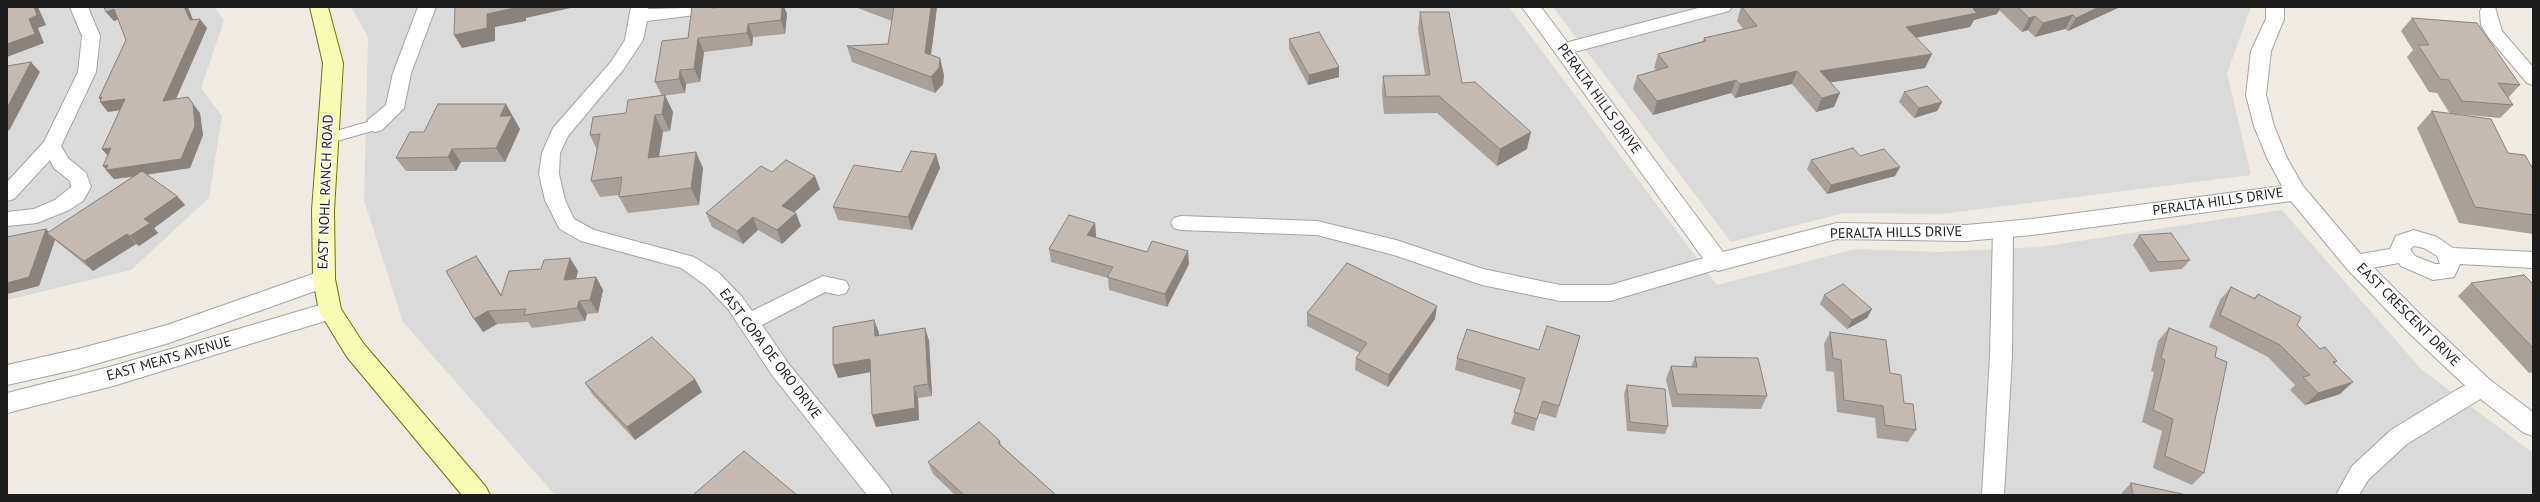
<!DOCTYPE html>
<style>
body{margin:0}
#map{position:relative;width:2540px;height:502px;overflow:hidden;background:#efebe3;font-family:"PT Sans",sans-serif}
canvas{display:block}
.frame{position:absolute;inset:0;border:8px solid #1d1d1d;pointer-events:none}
</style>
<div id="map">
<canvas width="2540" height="502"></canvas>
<div class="frame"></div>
</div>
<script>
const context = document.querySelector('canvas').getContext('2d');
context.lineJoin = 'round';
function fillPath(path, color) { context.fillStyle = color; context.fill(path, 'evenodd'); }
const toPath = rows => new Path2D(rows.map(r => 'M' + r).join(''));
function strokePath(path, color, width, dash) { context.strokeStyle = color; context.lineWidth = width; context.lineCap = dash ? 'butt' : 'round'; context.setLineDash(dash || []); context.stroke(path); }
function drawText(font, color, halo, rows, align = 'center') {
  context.font = font + ' "PT Sans",sans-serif'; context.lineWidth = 3; context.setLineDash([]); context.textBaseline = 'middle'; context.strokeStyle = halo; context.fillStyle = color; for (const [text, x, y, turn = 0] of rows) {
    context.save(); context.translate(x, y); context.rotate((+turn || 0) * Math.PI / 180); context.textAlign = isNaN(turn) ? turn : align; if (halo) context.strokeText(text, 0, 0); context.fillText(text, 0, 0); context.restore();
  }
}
fillPath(toPath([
 [7,7,215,7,224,21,201,88,222,116,209,198,131,270,7,300],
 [351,7,1509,7,1717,285,1855,249,1938,252,2040,247,2282,210,2421,369,2533,453,2533,495,555,495,403,322,364,200,368,37],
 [1553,7,2251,7,2227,73,2251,175,1942,214,1844,213,1731,242]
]), '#dbdada');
const service = toPath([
 [326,139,375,125]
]);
const minor = toPath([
 [70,7,88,7,100,36,96,72,61,146,68,158,86,173,91,187,83,201,69,210,37,223,7,226,7,212,34,209,55,200,71,187,70,181,54,168,50,160,14,199,7,201,7,182,44,142,78,72,82,36,70,7],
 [418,7,436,7,411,73,404,108,382,130,375,132,368,130,366,125,368,120,386,105,393,73,418,7],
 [631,7,649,7,648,9,720,7,717,11,711,13,647,21,643,40,623,70,568,136,560,153,559,174,565,200,574,219,594,230,694,257,719,273,742,297,752,311,823,276,846,281,849,287,846,293,839,295,825,292,762,325,788,363,889,488,892,495,867,495,772,375,728,309,705,285,681,268,581,241,560,229,557,224,545,200,539,174,542,153,553,128,611,62,625,40,631,7],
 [1702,7,1732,7,1729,11,1563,55,1557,53,1554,49,1557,45,1702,7],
 [2483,7,2495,7,2502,31,2533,67,2533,85,2527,83,2489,38,2481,25,2480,11,2483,7],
 [1181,216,1317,221,1396,240,1483,269,1560,285,1610,285,1718,254,1725,257,1728,262,1725,267,1610,301,1560,301,1482,285,1394,255,1317,235,1181,230,1174,228,1171,223,1174,218,1181,216],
 [2003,223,2010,225,2013,230,2012,356,2004,495,1982,495,1990,356,1993,230,1996,225,2003,223],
 [2414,230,2437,237,2453,248,2533,252,2533,268,2460,264,2454,277,2433,280,2401,266,2399,263,2355,271,2348,268,2345,263,2348,258,2355,255,2390,249,2396,236,2414,230],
 [2414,246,2424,248,2437,256,2440,264,2435,264,2415,256,2410,249,2414,246],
 [2482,378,2490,381,2493,387,2490,393,2407,444,2368,480,2359,495,2336,495,2352,466,2391,430,2458,389,2482,378]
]);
const tertiary = toPath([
 [1522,7,1541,7,1723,252,1837,223,1966,225,2032,219,2282,186,2267,158,2254,126,2246,95,2251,51,2266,19,2266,7,2284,7,2284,19,2271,51,2266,95,2274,126,2287,158,2303,186,2363,257,2424,318,2490,380,2533,412,2533,436,2524,433,2474,394,2408,332,2347,269,2291,201,2032,235,1966,241,1837,239,1718,271,1710,268,1522,7],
 [324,270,332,273,335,279,332,285,169,343,78,369,7,385,7,365,78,349,167,325,324,270],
 [330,302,338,305,341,311,338,317,113,386,7,413,7,393,113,366,330,302]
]);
const secondary = toPath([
 [310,7,328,7,343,63,334,210,335,279,341,309,363,343,486,487,490,495,462,495,347,357,319,311,313,279,312,210,323,63,310,7]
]);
strokePath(service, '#a4a4a4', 12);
strokePath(minor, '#a4a4a4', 2);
strokePath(tertiary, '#a4a4a4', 2);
strokePath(secondary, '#6a7702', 2);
strokePath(service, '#fff', 10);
fillPath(minor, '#fff');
fillPath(tertiary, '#fff');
fillPath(secondary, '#f8fbb4');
fillPath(toPath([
 [722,7,784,7,787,14,785,34,753,37,752,46,704,52,700,82,686,84,685,93,662,96,655,82,688,38,715,8],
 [855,7,937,7,931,55,944,75,943,84,935,93,852,62,847,46,888,44,892,21],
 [1741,7,2120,7,2068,31,2065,29,2035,37,2028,30,2022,32,1999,10,1997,14,1974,20,1970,27,1916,37,1925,68,1830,82,1834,107,1816,112,1792,84,1735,98,1731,93,1653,115,1633,89,1637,76,1656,70,1654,68,1658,54,1703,41,1704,38,1743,29,1737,21],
 [106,12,193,20,207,28,176,99,200,113,203,135,190,168,147,175,177,196,185,205,154,228,158,233,139,246,136,244,93,271,55,240,39,286,49,232,132,177,114,179,106,170,106,169,103,166,108,156,102,149,120,110,108,112,100,102,101,100,99,98,126,40,118,19,114,21],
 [1420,12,1462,83,1527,149,1497,166,1437,113,1384,114,1382,93,1383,76,1425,75,1418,29],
 [2412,18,2520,85,2508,98,2513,105,2500,118,2455,114,2508,153,2533,169,2533,234,2459,223,2417,128,2432,111,2450,114,2437,93,2429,92,2407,57,2413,50,2401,31],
 [1289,39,1339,67,1339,77,1308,85,1289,49],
 [1904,92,1942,102,1937,111,1914,118,1899,102],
 [673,112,670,131,663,132,659,157,703,168,699,205,628,213,619,197,619,195,600,197,591,181,597,150,590,135,593,117],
 [513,117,520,129,505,162,461,162,456,171,406,171,396,158,424,132],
 [936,154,940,168,912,230,838,220,833,207],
 [1860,156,1900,167,1895,176,1827,194,1807,169,1811,160],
 [772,172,820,189,794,212,801,226,782,244,758,230,743,244,712,227,706,213],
 [1095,223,1096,236,1096,237,1189,264,1167,307,1109,290,1108,278,1051,262,1049,249],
 [2139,235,2190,260,2182,269,2150,272,2133,245],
 [476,256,501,295,541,269,570,258,578,271,576,279,596,277,603,290,598,313,587,314,585,321,532,328,528,322,497,324,483,332],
 [2471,283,2533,284,2533,372,2529,373,2458,296],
 [2231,287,2254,298,2258,294,2297,325,2320,349,2337,361,2335,363,2340,394,2305,405,2290,390,2295,385,2268,357,2209,327,2220,300],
 [1824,295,1872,309,1867,318,1847,329,1820,304],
 [1307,313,1435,319,1388,387,1355,370,1356,358,1360,353,1307,326],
 [874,320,879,333,879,336,925,328,929,341,932,396,918,398,919,420,876,427,871,372,838,378],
 [2169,328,2215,357,2204,473,2192,485,2153,468,2162,431,2142,422,2154,372,2151,371,2158,341],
 [1830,332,1890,373,1916,430,1908,442,1877,438,1875,418,1837,412,1834,372,1826,371,1824,344],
 [1580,336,1556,418,1539,413,1534,431,1511,424,1521,390,1455,370,1457,358,1539,350],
 [1695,357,1767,396,1761,409,1672,407,1666,379,1671,366,1691,367],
 [585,383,702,392,635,440,593,395],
 [1627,385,1668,426,1665,434,1627,431,1624,394],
 [1000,441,1001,445,1056,495,955,495,933,474,928,462],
 [2131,483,2187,495,2120,495]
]), '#a9a099');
fillPath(toPath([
 [34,7,38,7,46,25,38,28,44,43,7,57,7,44,29,19],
 [184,7,188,7,196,27,200,19,207,28,171,110,163,101,190,20],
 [519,7,575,7,526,18,526,21,495,27,495,41,462,48,454,35,487,14],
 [782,7,784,7,787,14,785,34,781,20],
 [931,7,937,7,929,69,925,53],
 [1979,7,2001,7,1997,14,1974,20,1970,27,1900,41,1906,27],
 [2099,7,2120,7,2068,31,2076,18],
 [114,9,122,18,114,21,106,12],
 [2073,15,2065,29,2035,37,2043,23],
 [2035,16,2028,30,2022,32,2029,18],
 [748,24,753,37,752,46,747,33],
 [698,38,704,52,700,82,694,69],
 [1932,54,1925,68,1814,85,1820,71],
 [940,58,944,75,943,84,935,93,931,77],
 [31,62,40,72,9,131,7,128,7,108],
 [1339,67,1339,77,1308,85,1309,75],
 [680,70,686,84,685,93,679,79],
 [1797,71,1792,84,1735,98,1740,84],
 [1736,80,1731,93,1653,115,1657,101],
 [1840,93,1834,107,1816,112,1822,98],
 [665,95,673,112,670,131,662,114],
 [102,97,125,99,133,108,108,112,100,102,102,102,99,98],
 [188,97,200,113,203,135,190,168,114,179,106,170,107,170,103,166],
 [1942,102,1937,111,1914,118,1919,108],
 [506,104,520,129,505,162,496,148,500,116],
 [655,115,663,132,656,174,648,158],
 [1531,132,1527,149,1497,166,1500,149],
 [111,148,111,159,102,149],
 [452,149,461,162,456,171,448,157],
 [696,152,703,168,699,205,691,188],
 [936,154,940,168,912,230,908,217],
 [1900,167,1895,176,1827,194,1831,185],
 [815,176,820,189,787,219,782,206],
 [177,196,185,205,154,228,158,233,139,246,130,236,144,219],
 [796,213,801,226,782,244,777,230],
 [753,217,758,230,743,244,737,231],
 [1095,223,1096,236,1089,248,1087,235],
 [46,229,55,238,47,233,55,240,39,286,7,294,7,283],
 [127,234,136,244,93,271,84,261],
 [1188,251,1189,264,1167,307,1165,294],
 [476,256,485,269,510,309,501,296],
 [570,258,578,271,572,293,564,280],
 [596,277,603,290,598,313,590,300],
 [579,301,587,314,585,321,577,308],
 [1437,306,1435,319,1388,387,1389,375],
 [1872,309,1867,318,1847,329,1852,320],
 [488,311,497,324,483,332,474,319],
 [874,320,879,333,879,349,875,336],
 [925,328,929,341,932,396,928,384],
 [870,359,875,371,838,378,833,365],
 [695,379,702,392,635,440,627,427],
 [2353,382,2340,394,2305,405,2318,393],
 [914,386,918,398,919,420,876,427,872,415]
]), '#89827d');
const building = toPath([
 [7,7,34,7,37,15,29,19,35,34,7,44,7,7],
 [104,7,184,7,190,20,200,19,163,101,188,97,193,104,195,126,181,159,106,170,108,165,103,166,111,148,102,149,125,99,100,102,102,97,99,98,126,40,114,9,106,12,104,7],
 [455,7,519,7,487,14,487,28,454,35,455,7],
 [692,7,712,7,712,8,722,7,782,7,781,20,748,24,747,33,698,38,694,69,680,70,679,79,655,82,662,41,688,38,692,7],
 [894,7,931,7,925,53,940,58,939,68,931,77,847,46,888,44,894,7],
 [1742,7,1979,7,1973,9,1977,13,1906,27,1932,54,1820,71,1840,93,1822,98,1797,71,1740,84,1736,80,1657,101,1637,76,1668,67,1658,54,1706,41,1704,38,1757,26,1742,7],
 [2018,7,2099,7,2076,18,2073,15,2043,23,2035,16,2029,18,2018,7],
 [1420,12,1449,12,1462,83,1475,82,1531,132,1500,149,1439,96,1386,97,1383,76,1430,75,1420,12],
 [2412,18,2477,23,2520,85,2498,83,2513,105,2462,101,2449,80,2440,79,2418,45,2429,45,2412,18],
 [1319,32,1339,67,1309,75,1289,39,1319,32],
 [31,62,7,108,7,66,31,62],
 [1927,86,1942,102,1919,108,1904,92,1927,86],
 [665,95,662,114,655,115,648,158,696,152,691,188,619,197,622,177,591,181,600,134,590,135,593,117,626,113,628,100,665,95],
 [438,104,506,104,500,116,512,116,496,148,452,149,448,157,396,158,410,132,424,132,438,104],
 [2432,111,2491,119,2508,153,2525,155,2533,169,2533,215,2475,207,2432,111],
 [1853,148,1860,156,1884,149,1900,167,1831,185,1811,160,1853,148],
 [911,151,936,154,908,217,833,207,854,165,901,172,911,151],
 [786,160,815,176,782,206,796,213,777,230,753,217,737,231,706,213,761,166,772,172,786,160],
 [142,171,177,196,144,219,150,223,130,236,127,234,84,261,47,233,142,171],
 [1069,215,1095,223,1087,235,1147,252,1152,241,1188,251,1165,294,1107,277,1113,267,1049,249,1069,215],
 [46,229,29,277,7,283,7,237,46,229],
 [2171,233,2190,260,2158,262,2139,235,2171,233],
 [476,256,501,296,509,271,541,269,544,260,570,258,564,280,596,277,590,300,579,301,577,308,524,315,526,309,488,311,474,319,446,271,476,256],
 [1347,263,1437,306,1389,375,1356,358,1367,343,1307,313,1347,263],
 [2524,275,2533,284,2533,348,2471,283,2524,275],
 [1843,284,1872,309,1852,320,1824,295,1843,284],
 [2231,287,2255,299,2258,294,2301,317,2297,325,2320,349,2325,347,2337,361,2333,362,2353,382,2318,393,2303,377,2310,375,2280,345,2220,315,2231,287],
 [874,320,875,336,925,328,928,384,914,386,915,408,872,415,870,359,833,365,833,327,874,320],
 [1547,326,1580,336,1559,406,1543,401,1537,419,1514,412,1525,378,1457,358,1467,329,1539,350,1547,326],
 [2169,328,2217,347,2215,357,2227,362,2204,473,2165,456,2173,419,2153,410,2165,360,2161,358,2169,328],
 [1830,332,1886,340,1890,373,1901,375,1904,403,1913,404,1916,430,1885,425,1883,406,1844,400,1841,360,1833,358,1830,332],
 [652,337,695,379,627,427,585,383,652,337],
 [1695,357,1758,358,1767,396,1677,394,1671,366,1697,367,1695,357],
 [1627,385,1665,389,1668,426,1630,422,1627,385],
 [979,422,1000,441,998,443,1056,495,964,495,928,462,979,422],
 [744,451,797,495,693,495,744,451],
 [2131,483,2187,495,2133,495,2131,483]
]);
fillPath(building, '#c4bab2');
strokePath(building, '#89827d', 1);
drawText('14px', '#1d1d1d', '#fff', [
 ["PERALTA HILLS DRIVE",1599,99,54],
 ["EAST NOHL RANCH ROAD",326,192,-88],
 ["PERALTA HILLS DRIVE",2218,202,-8],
 ["PERALTA HILLS DRIVE",1896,233,-1],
 ["EAST CRESCENT DRIVE",2408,315,45],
 ["EAST COPA DE ORO DRIVE",770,354,53],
 ["EAST MEATS AVENUE",169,359,-16]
]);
</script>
